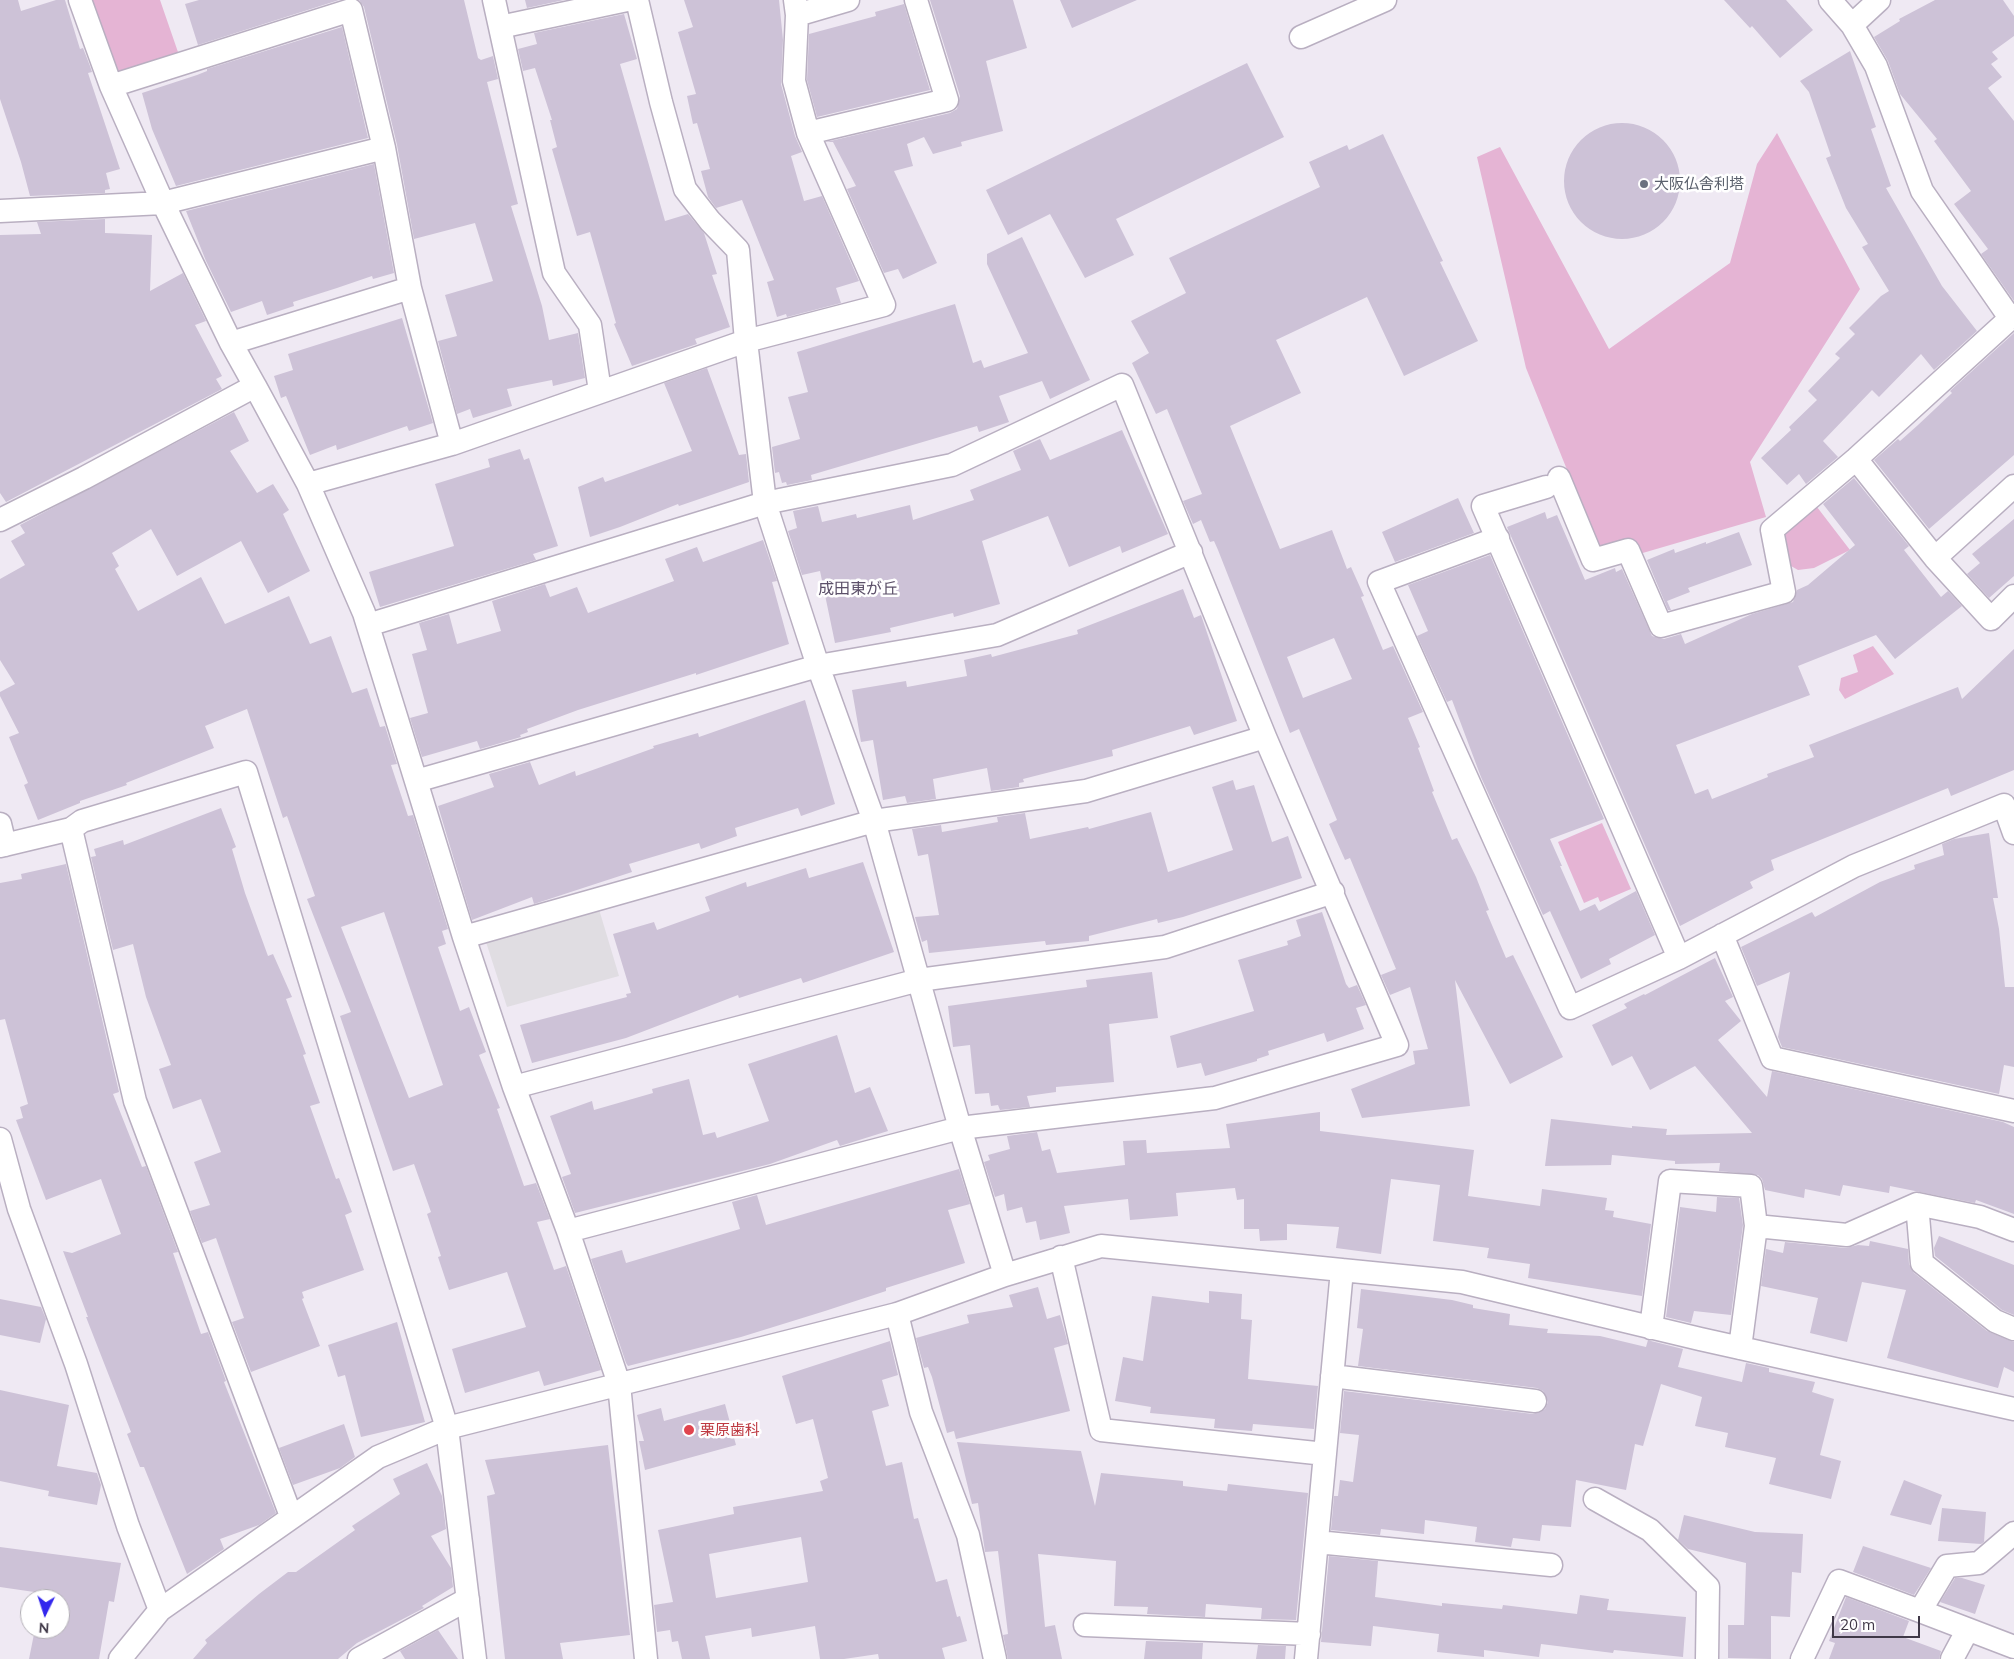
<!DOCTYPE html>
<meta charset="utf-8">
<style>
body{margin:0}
#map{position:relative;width:2014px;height:1659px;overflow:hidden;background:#efe9f3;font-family:Mulish,sans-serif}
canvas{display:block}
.north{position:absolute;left:20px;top:1589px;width:50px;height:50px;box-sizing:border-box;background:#fff;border:1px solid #b2afb5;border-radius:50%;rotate:184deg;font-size:14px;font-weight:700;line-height:20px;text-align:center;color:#3f3847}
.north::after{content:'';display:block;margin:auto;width:18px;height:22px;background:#3327ed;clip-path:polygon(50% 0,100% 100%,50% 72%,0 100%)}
.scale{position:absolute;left:1832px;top:1616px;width:88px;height:22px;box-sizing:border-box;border:2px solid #3f3847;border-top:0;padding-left:6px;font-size:15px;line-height:18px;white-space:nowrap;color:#3f3847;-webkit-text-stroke:4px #fff;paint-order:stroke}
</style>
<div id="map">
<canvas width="2014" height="1659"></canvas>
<div class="north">N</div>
<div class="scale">20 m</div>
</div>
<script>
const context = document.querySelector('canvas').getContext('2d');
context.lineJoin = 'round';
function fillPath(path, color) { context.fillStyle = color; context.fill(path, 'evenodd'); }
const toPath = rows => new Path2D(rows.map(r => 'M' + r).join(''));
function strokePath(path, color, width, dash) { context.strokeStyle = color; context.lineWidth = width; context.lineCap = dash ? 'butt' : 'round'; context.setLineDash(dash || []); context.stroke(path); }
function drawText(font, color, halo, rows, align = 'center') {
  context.font = font + ' Mulish,"Noto Sans JP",sans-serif'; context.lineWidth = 5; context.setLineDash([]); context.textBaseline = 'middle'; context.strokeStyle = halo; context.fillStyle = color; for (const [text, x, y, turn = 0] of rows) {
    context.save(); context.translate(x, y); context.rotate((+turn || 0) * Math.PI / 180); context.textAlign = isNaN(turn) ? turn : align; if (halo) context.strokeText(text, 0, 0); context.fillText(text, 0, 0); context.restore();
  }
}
fillPath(toPath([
 [89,0,160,0,179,55,116,76],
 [1777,133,1860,289,1750,462,1766,517,1605,564,1526,368,1477,157,1500,147,1609,349,1730,263,1757,164],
 [1817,507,1850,550,1814,568,1798,570,1784,562,1783,536],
 [1873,646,1894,674,1845,699,1839,690,1841,678,1858,672,1853,655],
 [1602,823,1631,889,1600,902,1598,897,1584,903,1558,842]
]), '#e5b4d4');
fillPath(toPath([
 [598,906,619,976,507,1007,486,942]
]), '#e0dde2');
fillPath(toPath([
 [0,0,18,0,21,11,56,0,65,0,80,49,83,48,90,66,92,72,88,73,120,169,106,173,110,189,105,190,105,193,30,196,21,162,0,99],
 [199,0,339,0,198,45,185,4],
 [359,0,464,0,478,58,481,60,493,56,498,79,487,82,518,204,511,206,542,306,549,340,578,333,585,378,553,386,552,380,507,389,512,406,473,418,470,409,457,414,438,341,457,336,445,295,493,281,475,223,414,239,397,145,364,7],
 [525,0,564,0,527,8],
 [684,0,779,0,783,40,781,84,795,136,802,152,791,156,804,201,822,196,859,281,836,288,841,303,787,317,786,314,777,317,767,282,774,280,742,200,716,208,708,197,701,171,710,169,697,123,693,124,687,96,696,94,678,32,693,27],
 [930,0,1013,0,1027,48,986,61,1003,131,961,142,962,146,933,154,924,137,907,144,913,166,894,171,937,263,903,279,898,269,884,273,847,189,856,186,833,142,826,142,950,113,957,109,960,96],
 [1060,0,1137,0,1072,28],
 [1724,0,1786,0,1813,30,1780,58,1752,26,1750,28],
 [1935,0,2003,0,2014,16,2014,36,1992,52,1998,59,1991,64,2002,77,1988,88,2014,121,2014,301,1981,254,1988,249,1954,204,1971,191,1934,141,1937,139,1900,94,1888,61,1874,37,1900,21,1899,19],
 [904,4,930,90,817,117,807,80,809,34,876,16,875,12],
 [624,14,637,59,620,64,665,221,688,214,704,233,717,274,712,275,730,327,695,339,697,344,632,366,614,324,616,323,590,232,577,236,552,149,557,147,550,120,552,120,535,68,523,71,518,49,537,44,534,33],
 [342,27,368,138,176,186,152,129,142,93,197,75,207,71,207,69],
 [1850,51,1876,127,1871,129,1891,186,1886,188,1942,286,1977,331,1934,370,1921,354,1879,397,1872,390,1823,441,1838,457,1806,484,1799,474,1787,485,1761,458,1791,430,1789,427,1817,400,1808,391,1840,358,1835,354,1855,334,1849,328,1881,296,1889,291,1862,247,1868,244,1846,208,1826,158,1831,156,1809,92,1800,81],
 [1247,63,1284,137,1116,219,1134,255,1085,278,1050,214,1008,235,986,190],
 '1564 181a58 58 0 1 1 116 0a58 58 0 1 1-116 0Z',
 [1383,134,1443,261,1440,262,1478,341,1404,376,1367,297,1276,340,1301,393,1230,426,1280,549,1332,530,1347,569,1351,567,1364,596,1361,597,1383,650,1393,646,1423,712,1408,718,1420,747,1418,748,1434,791,1432,792,1452,840,1457,838,1476,877,1489,910,1486,911,1506,958,1513,955,1563,1057,1510,1084,1455,980,1470,1106,1362,1118,1351,1089,1415,1064,1413,1051,1428,1049,1410,987,1390,995,1381,975,1396,969,1350,858,1345,860,1329,824,1337,820,1299,729,1290,733,1218,550,1214,541,1210,542,1201,520,1193,524,1183,501,1202,494,1167,409,1156,414,1132,363,1149,353,1131,321,1186,293,1169,258,1320,187,1309,162,1347,145,1349,150],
 [1334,638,1352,679,1303,698,1287,657],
 [374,164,394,273,373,279,372,276,337,288,293,302,294,306,267,315,262,301,231,312,206,261,186,211],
 [105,219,105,233,152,235,150,291,183,273,206,321,195,325,222,376,216,379,222,389,6,502,0,493,0,235,41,234,37,222],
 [1022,237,1090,380,1050,399,1042,381,999,396,1009,422,979,432,977,426,811,475,812,480,787,485,786,482,782,483,779,472,775,473,772,447,800,439,788,397,808,392,797,352,955,304,973,363,981,360,984,368,1028,353,987,264,987,254],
 [402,318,433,423,409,431,407,426,337,450,336,445,310,455,286,396,281,398,274,376,293,370,288,354],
 [2014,333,2014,455,1929,529,1874,460,1898,439,1900,441,1918,425,1952,393,1950,391],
 [707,368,739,455,746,454,749,482,679,506,678,504,620,527,590,537,578,487,603,477,605,482,692,451,664,383],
 [234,412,249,441,230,451,257,493,273,484,289,510,283,514,310,571,268,593,241,541,177,576,151,529,112,553,119,566,115,569,138,611,201,577,225,624,289,596,310,644,331,636,352,693,367,688,380,727,385,726,397,764,391,765,408,816,413,815,448,929,442,931,446,944,438,947,460,1011,469,1007,486,1052,479,1055,500,1108,497,1109,524,1186,536,1183,550,1219,537,1222,554,1270,566,1266,601,1370,544,1386,539,1371,465,1393,452,1349,526,1327,507,1272,449,1290,438,1257,441,1256,427,1214,431,1212,414,1164,393,1171,340,1016,351,1012,307,899,315,896,287,816,283,818,247,709,205,726,214,748,126,783,127,785,80,801,80,803,38,820,24,785,28,783,9,737,19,733,0,696,0,692,15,684,0,660,0,579,25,565,11,541,25,533,20,525],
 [384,912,443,1085,409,1098,341,927],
 [1122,430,1168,534,1122,553,1120,546,1069,567,1048,516,982,541,1000,604,954,617,953,613,890,628,891,632,835,643,820,571,802,575,788,531,797,528,793,511,818,506,822,522,856,514,857,518,910,505,913,520,974,500,970,490,1021,470,1013,451,1040,439,1050,460],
 [520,449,524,460,529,458,558,546,533,554,536,560,380,607,369,572,454,546,435,484,490,467,488,459],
 [1854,478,1909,546,1904,550,1941,597,1948,591,1962,606,1895,659,1876,635,1798,666,1810,695,1676,745,1695,794,1708,789,1712,799,1768,777,1767,774,1814,757,1809,745,1958,687,1962,699,2014,649,2014,770,1951,796,1948,788,1771,860,1774,870,1750,882,1753,888,1680,926,1507,527,1545,512,1547,519,1557,515,1585,580,1615,568,1616,572,1622,569,1652,636,1664,639,1681,634,1685,644,1752,614,1793,602,1797,590,1808,585,1855,545,1823,504],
 [1458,498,1474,533,1395,562,1382,532],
 [2014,519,2014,576,1989,598,1967,574,1980,563,1972,554],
 [1739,532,1752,565,1688,588,1690,592,1667,601,1671,610,1668,610,1647,560,1674,549,1675,553,1706,542,1706,544],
 [763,540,777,581,772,582,789,644,696,675,696,673,578,710,527,729,528,732,520,735,521,737,480,749,477,741,422,757,410,718,428,713,412,654,427,650,419,623,449,614,457,644,501,631,492,601,545,584,550,597,577,587,588,613,674,581,665,559,697,547,703,562],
 [1490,555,1604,819,1550,839,1562,866,1560,866,1580,911,1595,904,1599,911,1636,891,1655,935,1609,959,1611,964,1581,979,1550,911,1543,915,1481,777,1452,700,1447,702,1417,636,1428,631,1408,585],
 [1183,589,1194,618,1201,615,1237,721,1194,735,1190,726,1112,750,1113,756,1023,779,1024,782,1019,783,1019,787,991,791,987,768,933,779,936,799,907,803,905,796,883,800,873,740,861,742,852,690,906,681,907,687,967,676,964,660,991,654,992,657,1078,634,1077,630],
 [805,700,835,804,801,816,798,808,735,828,737,836,701,849,699,843,629,864,632,872,534,904,532,897,472,920,438,806,494,787,489,774,530,762,539,785,575,771,576,776,654,748,653,746,698,733,699,737],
 [1233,780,1236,790,1254,785,1272,842,1288,836,1302,878,1183,917,1158,923,1157,919,1089,936,1089,941,1046,945,1045,941,929,953,927,940,922,942,915,917,939,915,928,854,918,856,912,829,941,825,942,832,998,822,997,817,1025,813,1030,839,1088,827,1089,829,1151,812,1168,872,1233,850,1212,787],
 [221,808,236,847,232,849,245,893,268,956,273,954,292,997,286,999,306,1054,303,1055,320,1103,310,1106,336,1179,339,1178,352,1212,345,1215,364,1270,302,1292,304,1298,302,1299,320,1346,251,1372,232,1322,244,1318,216,1238,202,1243,190,1211,210,1205,194,1162,221,1152,201,1099,173,1109,159,1069,171,1065,146,997,133,944,113,950,91,857,96,856,94,849,123,840,124,845],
 [1989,833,1998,898,1993,898,1999,929,2005,987,2014,987,2014,1067,2004,1065,1999,1094,1782,1047,1778,1037,1790,972,1757,986,1741,947,1812,912,1815,917,1880,882,1915,869,1914,865,1944,855,1942,844,1954,839],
 [863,862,894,952,803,983,801,978,739,998,738,995,626,1038,532,1063,520,1025,627,997,626,994,631,993,613,934,654,922,657,930,710,911,705,897,746,882,747,887,806,868,809,878],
 [66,864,119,1092,113,1094,142,1167,146,1166,178,1252,173,1253,201,1334,208,1332,226,1381,224,1382,276,1513,259,1525,220,1539,224,1549,187,1574,144,1467,140,1467,127,1434,131,1432,86,1317,88,1317,63,1251,72,1253,121,1234,101,1179,46,1200,16,1120,23,1118,20,1107,28,1104,5,1019,0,1020,0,883,22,879,21,874],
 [1322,912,1346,984,1349,988,1357,985,1366,1005,1356,1008,1364,1029,1327,1042,1324,1033,1268,1051,1269,1055,1257,1059,1257,1061,1205,1076,1201,1063,1177,1068,1170,1036,1254,1011,1238,960,1288,945,1287,941,1301,936,1296,920],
 [1715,958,1733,997,1725,1001,1741,1021,1718,1040,1767,1097,1772,1071,2003,1122,2014,1127,2014,1214,1976,1200,1975,1203,1890,1186,1889,1193,1843,1185,1840,1196,1805,1189,1804,1198,1765,1190,1762,1179,1758,1175,1719,1171,1720,1163,1675,1164,1675,1161,1612,1155,1611,1165,1545,1166,1551,1119,1632,1128,1632,1126,1667,1129,1666,1135,1752,1133,1695,1066,1650,1090,1632,1056,1612,1066,1592,1025,1627,1008,1624,1004,1644,994,1645,995],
 [1152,972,1158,1018,1109,1024,1114,1082,1056,1087,1056,1092,1027,1096,1030,1107,1000,1110,998,1105,991,1106,989,1093,975,1094,970,1045,953,1047,948,1006,1087,987,1086,980],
 [837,1035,855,1093,870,1087,888,1131,840,1146,837,1140,770,1164,575,1213,562,1177,571,1174,550,1116,592,1101,594,1110,653,1093,652,1089,689,1079,703,1135,715,1132,717,1138,769,1121,748,1064],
 [1320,1112,1320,1131,1474,1150,1468,1196,1540,1206,1542,1189,1607,1198,1605,1210,1614,1211,1613,1217,1651,1224,1642,1296,1528,1278,1530,1264,1487,1258,1489,1248,1433,1241,1440,1185,1391,1179,1381,1254,1336,1248,1339,1227,1287,1224,1287,1240,1260,1241,1259,1229,1244,1229,1244,1199,1237,1200,1235,1188,1176,1193,1178,1216,1130,1220,1128,1199,1064,1206,1070,1233,1040,1240,1036,1221,1026,1223,1022,1207,1007,1211,1004,1194,995,1197,984,1162,990,1160,988,1155,1010,1149,1007,1136,1037,1132,1042,1151,1050,1149,1057,1173,1125,1165,1123,1141,1146,1140,1147,1153,1230,1148,1226,1124],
 [959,1169,970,1204,948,1210,965,1263,886,1288,886,1291,825,1311,741,1337,628,1366,626,1363,591,1259,622,1250,626,1263,740,1229,732,1202,757,1195,766,1225],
 [1717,1197,1739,1198,1743,1225,1731,1315,1694,1311,1691,1323,1666,1317,1680,1207,1716,1212],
 [1939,1236,2014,1265,2014,1315,2002,1310,1935,1256,1934,1248],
 [1870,1241,1908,1249,1909,1264,1914,1273,1987,1331,2014,1342,2014,1372,2004,1367,1998,1388,1887,1358,1906,1290,1862,1282,1847,1342,1810,1333,1818,1298,1761,1286,1766,1249,1783,1253,1785,1242,1846,1248,1858,1245,1869,1246],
 [1038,1287,1047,1319,1060,1315,1064,1329,1068,1344,1054,1348,1070,1411,956,1439,954,1431,947,1433,932,1377,928,1367,924,1368,916,1338,969,1323,967,1315,1013,1307,1009,1295],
 [1361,1289,1452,1300,1473,1305,1473,1308,1510,1314,1509,1325,1548,1329,1547,1333,1600,1336,1646,1347,1648,1340,1651,1341,1683,1349,1678,1367,1742,1382,1746,1363,1769,1368,1769,1372,1815,1382,1812,1392,1834,1399,1820,1455,1841,1461,1831,1499,1769,1484,1776,1458,1725,1447,1728,1433,1695,1426,1702,1397,1661,1384,1643,1446,1635,1444,1626,1490,1576,1480,1571,1527,1542,1525,1540,1541,1513,1538,1511,1547,1475,1542,1477,1527,1425,1520,1424,1534,1381,1529,1380,1535,1331,1530,1334,1496,1338,1496,1340,1480,1353,1482,1359,1435,1340,1433,1344,1391,1533,1414,1545,1409,1548,1402,1543,1391,1537,1388,1358,1366,1363,1329,1357,1328],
 [1209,1291,1242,1294,1241,1319,1252,1320,1248,1379,1318,1386,1314,1429,1253,1424,1252,1431,1214,1428,1215,1419,1150,1413,1151,1407,1115,1401,1123,1357,1143,1361,1152,1296,1209,1303],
 [0,1299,41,1307,46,1319,40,1343,0,1335],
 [397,1322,425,1422,361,1437,345,1375,338,1377,328,1345],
 [890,1341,898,1375,882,1380,889,1406,872,1411,886,1466,902,1462,914,1519,918,1518,936,1582,947,1579,957,1617,960,1616,967,1641,942,1648,945,1659,879,1659,878,1654,844,1659,820,1659,815,1626,752,1637,751,1628,705,1636,710,1659,682,1659,678,1641,672,1642,670,1630,657,1632,654,1605,673,1602,658,1530,734,1514,733,1507,823,1491,820,1481,828,1478,813,1419,796,1424,782,1376],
 [801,1537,808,1582,716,1598,709,1554],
 [0,1390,69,1405,57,1466,97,1473,101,1485,97,1505,48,1496,49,1491,0,1481],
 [725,1404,736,1445,645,1470,639,1441,644,1441,637,1415,661,1408,664,1421],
 [344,1424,355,1457,340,1468,293,1485,279,1448],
 [957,1442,1081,1451,1095,1506,1101,1473,1183,1481,1183,1486,1227,1491,1228,1484,1308,1493,1296,1620,1261,1619,1262,1608,1206,1604,1205,1617,1147,1614,1148,1607,1114,1606,1116,1561,1038,1554,1045,1627,1055,1625,1062,1659,1008,1659,1003,1635,1008,1634,998,1551,985,1552,978,1503,972,1504],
 [608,1445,630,1635,560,1643,563,1659,505,1659,487,1496,495,1494,485,1460],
 [427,1463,442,1496,446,1529,431,1536,451,1568,453,1587,422,1606,424,1608,357,1643,338,1659,193,1659,207,1643,205,1640,259,1594,288,1572,296,1572,355,1530,352,1526,400,1494,393,1479],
 [1904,1480,1942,1495,1931,1525,1890,1515],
 [1942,1508,1986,1512,1984,1542,1981,1544,1938,1541],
 [1684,1515,1755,1532,1803,1534,1801,1573,1792,1572,1790,1617,1771,1616,1771,1659,1728,1658,1728,1625,1744,1625,1746,1563,1688,1549,1678,1540],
 [1863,1546,1931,1568,1914,1595,1853,1572],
 [0,1547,121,1563,114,1602,109,1601,99,1659,29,1659,35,1629,60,1629,60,1599,40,1599,41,1593,0,1587],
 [1329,1556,1378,1561,1375,1597,1442,1606,1442,1603,1502,1609,1503,1605,1577,1614,1580,1595,1609,1599,1607,1610,1686,1617,1683,1657,1614,1650,1613,1653,1541,1644,1539,1657,1484,1650,1484,1657,1437,1652,1439,1634,1373,1626,1371,1646,1321,1642],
 [1955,1578,1962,1578,1985,1585,1975,1614,1940,1602],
 [1846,1597,1909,1621,1903,1637,1941,1651,1939,1659,1829,1659,1835,1643,1829,1641],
 [438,1630,458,1659,405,1659,400,1651],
 [1146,1641,1203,1643,1202,1659,1144,1659],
 [1258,1645,1286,1646,1285,1659,1256,1659]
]), '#cdc2d7');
const minor = toPath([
 [494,0,554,273,590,325,600,391],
 [1830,0,1852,25,1876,66,1922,191,2010,318],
 [797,15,848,0],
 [1852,25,1879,0],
 [500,27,627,0],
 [1301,37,1385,0],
 [111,86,351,10,384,148],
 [808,133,947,100,916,0],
 [0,211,163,203,384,148,410,288,452,444],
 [231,343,410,288],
 [255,386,308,484,364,613,416,781,818,666,997,635,1191,552],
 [1856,459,1935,558,1991,619,2014,596],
 [1559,478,1593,560,1628,550,1661,626,1784,592,1772,530,1856,459,2014,315],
 [308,484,452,444,746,341,884,305,808,133,794,81,797,15,795,0],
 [1546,487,1483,506,1679,958,1854,866,2004,805,2014,833],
 [0,520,84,478,255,386,231,343,163,203,111,86,80,0],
 [1498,538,1379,582,1570,1008,1679,958],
 [1935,558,2014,486],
 [368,625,765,503,952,465,1122,385,1265,737,1397,1045,1215,1098,960,1128,874,821,818,666,765,503,746,341,738,250,710,221,685,189,661,102,637,0],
 [416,781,464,937,874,821,1086,791,1265,737],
 [0,824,5,845],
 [71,829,82,821,246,772,447,1428,475,1659],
 [0,846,71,829,135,1101,291,1516],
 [1722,935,1772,1058,2014,1111],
 [464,937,514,1087,919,980,1165,947,1333,892],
 [514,1087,568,1231,960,1128,1005,1275],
 [0,1139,19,1209,76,1364,128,1526,160,1610],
 [1917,1204,1922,1263,1995,1321,2014,1329],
 [568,1231,619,1384,646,1659],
 [1061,1257,1101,1430,1325,1454],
 [897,1314,921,1412,968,1535,995,1659],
 [1651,1328,1670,1181,1751,1186,1756,1226,1847,1235,1917,1204,1980,1217,2014,1230],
 [1740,1348,1756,1226],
 [1332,1376,1535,1401],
 [1595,1499,1650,1530,1708,1587,1707,1659],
 [2014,1533,1979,1563,1947,1566,1920,1611,2014,1647],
 [1317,1542,1551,1565],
 [1085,1625,1309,1634],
 [120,1659,160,1610,378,1457,447,1428,897,1314,1005,1275,1101,1246,1462,1282,1700,1339,2014,1409],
 [359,1659,468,1599],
 [1306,1659,1342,1270],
 [1802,1659,1839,1581,1920,1611],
 [1952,1659,1967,1631]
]);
strokePath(minor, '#b9afc1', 25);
strokePath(minor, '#fff', 22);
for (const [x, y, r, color] of [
 [1644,184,5,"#6b7280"],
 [689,1430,6,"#e0444e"]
]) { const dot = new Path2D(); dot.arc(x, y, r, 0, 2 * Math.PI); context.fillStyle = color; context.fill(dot); strokePath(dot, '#fff', 2); }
drawText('15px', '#5b616d', '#fff', [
 ["大阪仏舎利塔",1654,184]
], 'left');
drawText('15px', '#be3a42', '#fff', [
 ["栗原歯科",700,1430]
], 'left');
drawText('16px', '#5c5069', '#fff', [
 ["成田東が丘",858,589]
]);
</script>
